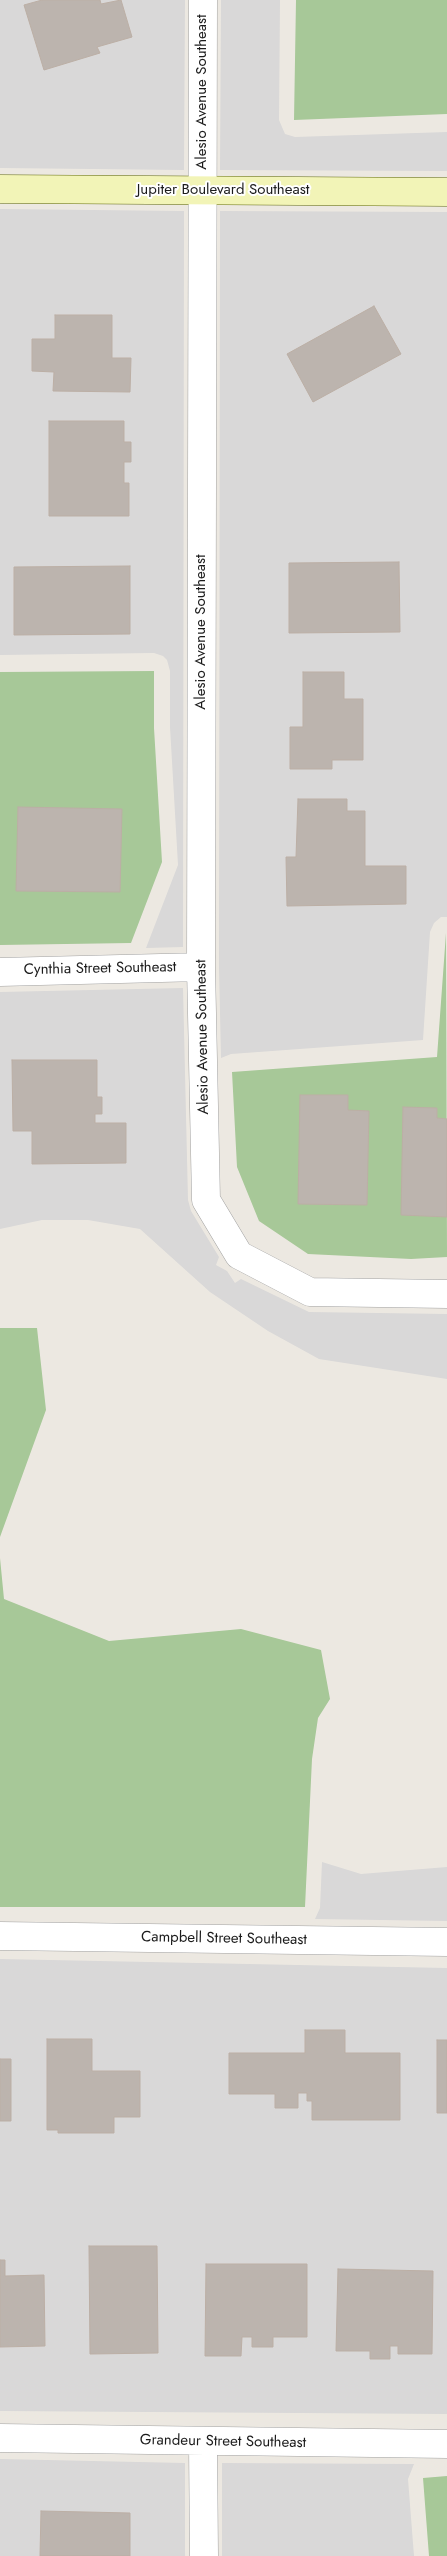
<!DOCTYPE html>
<style>
body{margin:0}
canvas{display:block;background:#ece8e1}
</style>
<canvas width="447" height="2556"></canvas>
<script>
const context = document.querySelector('canvas').getContext('2d');
context.lineJoin = 'round';
function fillPath(path, color) { context.fillStyle = color; context.fill(path, 'evenodd'); }
const toPath = rows => new Path2D(rows.map(r => 'M' + r).join(''));
function strokePath(path, color, width, dash) { context.strokeStyle = color; context.lineWidth = width; context.lineCap = dash ? 'butt' : 'round'; context.setLineDash(dash || []); context.stroke(path); }
function drawText(font, color, halo, rows, align = 'center') {
  context.font = font + ' Jost,sans-serif'; context.lineWidth = 4; context.setLineDash([]); context.textBaseline = 'middle'; context.strokeStyle = halo; context.fillStyle = color; for (const [text, x, y, turn = 0] of rows) {
    context.save(); context.translate(x, y); context.rotate((+turn || 0) * Math.PI / 180); context.textAlign = isNaN(turn) ? turn : align; if (halo) context.strokeText(text, 0, 0); context.fillText(text, 0, 0); context.restore();
  }
}
fillPath(toPath([
 [0,0,185,0,184,170,0,168],
 [221,0,280,0,279,120,285,134,295,137,447,132,447,171,220,170],
 [0,209,184,211,183,947,146,948,178,865,170,727,170,671,167,660,163,656,154,653,0,655],
 [220,211,447,212,447,917,441,917,434,923,430,932,423,1040,231,1054,221,1058,219,967],
 [183,988,188,1200,191,1211,219,1257,216,1265,227,1271,235,1283,241,1279,309,1312,447,1314,447,1379,319,1359,268,1331,210,1292,140,1229,88,1220,42,1220,0,1229,0,992],
 [322,1862,361,1874,447,1867,447,1921,315,1919,320,1908],
 [0,1959,447,1968,447,2414,0,2411],
 [0,2459,185,2463,185,2556,0,2556],
 [222,2463,414,2464,408,2479,414,2556,222,2556]
]), '#d9d8d8');
fillPath(toPath([
 [296,0,447,0,447,114,294,120],
 [154,671,154,728,162,862,131,943,0,945,0,672],
 [446,933,447,1257,411,1259,308,1254,259,1221,237,1167,232,1072,437,1057],
 [0,1328,37,1328,46,1410,0,1537],
 [0,1558,4,1599,109,1641,241,1629,321,1650,330,1699,318,1718,312,1759,305,1907,0,1907],
 [447,2476,447,2556,429,2556,423,2478]
]), '#a7c898');
const building = toPath([
 [42,0,100,0,101,4,121,0,132,37,97,47,100,53,44,70,24,5,42,0],
 [374,306,401,354,313,402,287,354,374,306],
 [55,315,112,315,112,358,131,358,130,392,53,391,54,372,32,371,32,339,55,339,55,315],
 [49,421,124,421,124,442,131,442,131,462,124,462,124,483,129,483,129,516,49,516,49,421],
 [399,562,400,632,289,633,289,563,399,562],
 [130,566,130,634,14,635,14,567,130,566],
 [303,672,344,672,344,699,363,699,363,760,332,760,332,769,290,769,290,727,303,727,303,672],
 [298,799,347,799,347,811,365,811,365,866,406,866,406,904,287,906,286,857,296,857,298,799],
 [18,807,122,809,120,892,16,891,18,807],
 [12,1060,97,1060,97,1097,102,1097,102,1114,95,1114,95,1123,126,1123,126,1163,32,1164,32,1131,13,1131,12,1060],
 [300,1095,348,1095,348,1110,369,1111,367,1205,298,1204,300,1095],
 [403,1107,437,1108,437,1118,447,1119,447,1217,401,1215,403,1107],
 [305,2030,345,2030,345,2053,400,2053,400,2120,312,2120,312,2101,307,2101,307,2093,298,2093,298,2108,275,2108,275,2094,229,2094,229,2053,305,2053,305,2030],
 [47,2039,92,2039,92,2071,140,2071,140,2117,114,2117,114,2133,58,2133,58,2130,47,2130,47,2039],
 [437,2040,447,2040,447,2113,437,2113,437,2040],
 [0,2059,11,2059,11,2121,0,2121,0,2059],
 [89,2246,157,2246,158,2353,90,2354,89,2246],
 [0,2260,5,2260,5,2276,44,2275,45,2346,0,2347,0,2260],
 [206,2264,307,2264,307,2337,273,2337,273,2347,252,2347,252,2337,242,2337,241,2356,205,2356,206,2264],
 [338,2269,433,2271,432,2354,398,2354,398,2346,390,2346,390,2359,370,2359,370,2351,336,2351,338,2269],
 [41,2511,130,2513,130,2556,40,2556,41,2511]
]);
fillPath(building, '#bcb4ae');
strokePath(building, '#bcafa5', 1);
const street = toPath([
 [203,0,201,967,206,1200,239,1255,310,1292,447,1294],
 [0,972,201,967],
 [0,1936,447,1942],
 [0,2438,447,2444],
 [203,2443,204,2556]
]);
const secondary = toPath([
 [0,189,447,192]
]);
strokePath(street, '#a2a2a2', 29);
strokePath(secondary, '#5f680c', 29);
strokePath(street, '#fff', 28);
strokePath(secondary, '#f2f4b7', 28);
drawText('15px', '#1b1b1b', '#fff', [
 ["Alesio Avenue Southeast",202,92,-90],
 ["Jupiter Boulevard Southeast",223,190],
 ["Alesio Avenue Southeast",201,632,-90],
 ["Cynthia Street Southeast",100,969,-1],
 ["Alesio Avenue Southeast",203,1037,-91],
 ["Campbell Street Southeast",224,1939,1],
 ["Grandeur Street Southeast",223,2442,1]
]);
</script>
